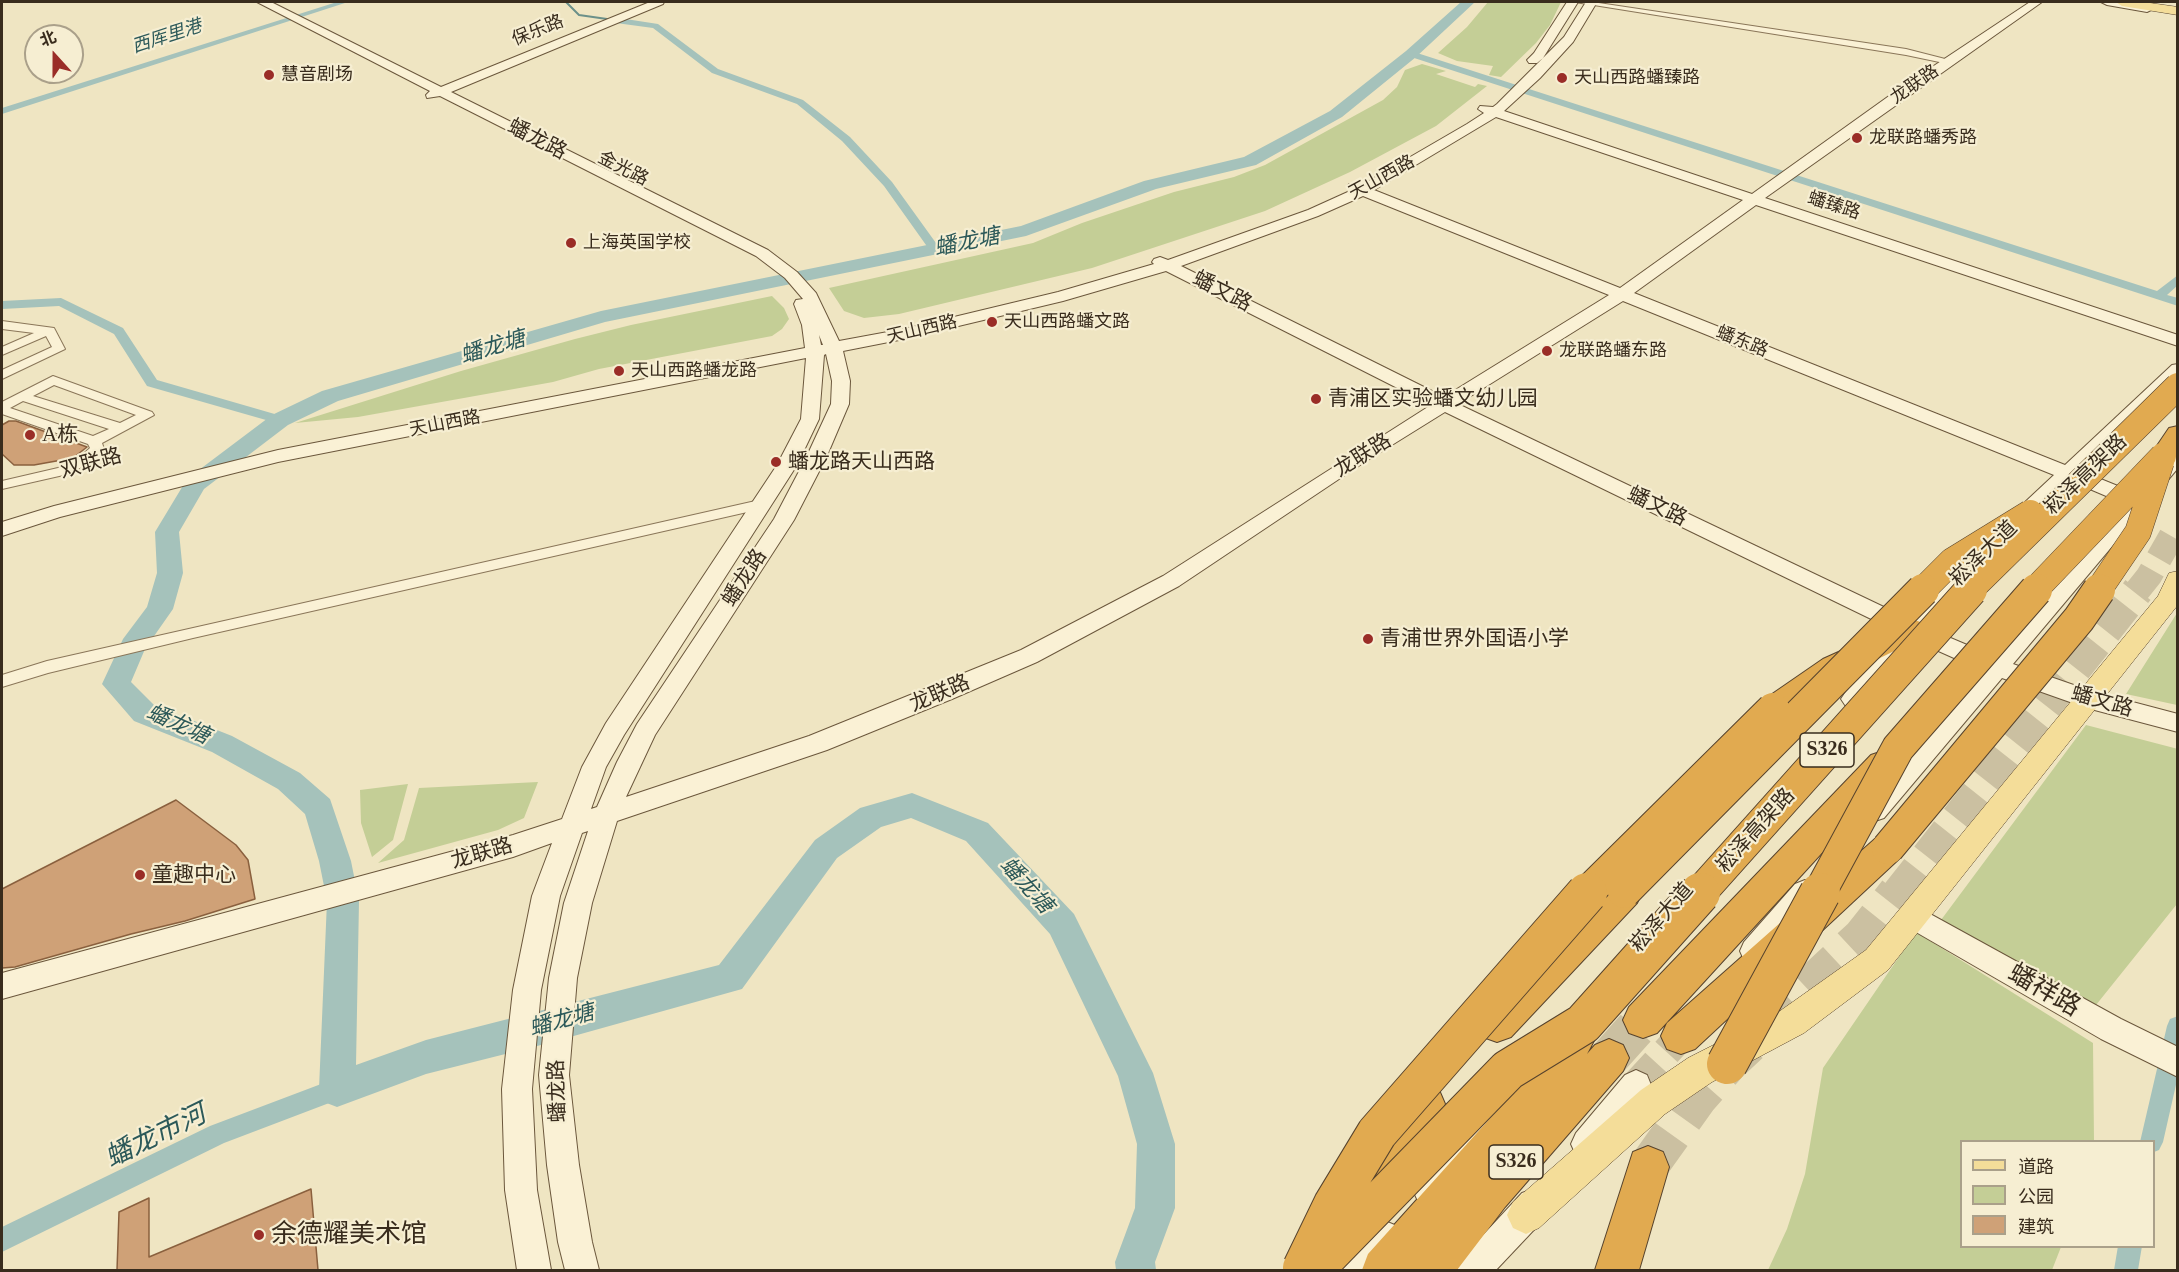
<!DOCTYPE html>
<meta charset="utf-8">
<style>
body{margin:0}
#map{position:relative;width:2179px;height:1272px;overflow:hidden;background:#efe5c2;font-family:"Times New Roman","Noto Sans SC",serif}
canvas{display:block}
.frame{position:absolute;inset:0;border:3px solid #392c1d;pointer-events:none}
.legend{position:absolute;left:1960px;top:1140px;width:195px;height:108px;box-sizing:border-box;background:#f6eed2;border:2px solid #aaa08a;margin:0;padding:8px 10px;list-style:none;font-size:18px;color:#392c1d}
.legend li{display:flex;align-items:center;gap:12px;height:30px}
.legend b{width:30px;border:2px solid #aaa08a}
.north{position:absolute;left:24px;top:24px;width:60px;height:60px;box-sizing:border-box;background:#f6eed2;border:2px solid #aaa08a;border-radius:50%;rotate:339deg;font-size:16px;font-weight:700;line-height:24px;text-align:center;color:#392c1d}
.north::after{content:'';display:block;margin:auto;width:21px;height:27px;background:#9a2d27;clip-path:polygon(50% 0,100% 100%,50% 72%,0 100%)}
</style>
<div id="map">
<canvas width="2179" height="1272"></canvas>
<div class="frame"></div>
<ul class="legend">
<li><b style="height:8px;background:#f4dd99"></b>道路</li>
<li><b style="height:16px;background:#c4ce96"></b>公园</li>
<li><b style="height:16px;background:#cfa177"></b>建筑</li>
</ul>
<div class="north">北</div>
</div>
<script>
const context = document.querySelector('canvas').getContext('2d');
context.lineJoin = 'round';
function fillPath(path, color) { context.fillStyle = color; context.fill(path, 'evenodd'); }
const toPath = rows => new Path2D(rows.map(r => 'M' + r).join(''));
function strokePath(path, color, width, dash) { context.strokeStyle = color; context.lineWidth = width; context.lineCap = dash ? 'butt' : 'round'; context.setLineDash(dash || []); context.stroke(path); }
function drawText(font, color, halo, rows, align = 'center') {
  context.font = font + ' "Times New Roman","Noto Sans SC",serif'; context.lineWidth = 4.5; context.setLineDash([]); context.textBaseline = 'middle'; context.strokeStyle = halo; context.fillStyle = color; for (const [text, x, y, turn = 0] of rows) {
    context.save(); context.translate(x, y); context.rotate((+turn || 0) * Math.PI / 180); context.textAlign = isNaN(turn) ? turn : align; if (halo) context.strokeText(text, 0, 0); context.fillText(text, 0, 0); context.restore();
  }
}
fillPath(toPath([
 [1488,2,1561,2,1550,25,1536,43,1501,77,1489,75,1493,66,1457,61,1438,53,1467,27],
 [1422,64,1446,71,1436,74,1475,87,1478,84,1487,86,1436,126,1350,172,1265,211,1092,268,899,314,864,318,844,311,829,288,1033,243,1082,223,1174,192,1234,177,1265,165,1383,100,1397,87,1405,70],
 [772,296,784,308,789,319,782,329,772,336,599,369,553,382,358,417,295,423,461,371,575,339,631,325],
 [2177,613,2177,705,2126,694],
 [2086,725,2178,749,2177,904,2096,1005,1941,920],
 [538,782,524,818,498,830,378,863,404,840,419,788],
 [408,784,393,840,372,857,361,823,360,790],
 [1916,932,2093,1043,2094,1141,1962,1142,1962,1246,2061,1247,2052,1270,1768,1270,1787,1229,1805,1174,1823,1068]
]), '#c4ce96');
strokePath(toPath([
 [566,2,579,15,607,19]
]), '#6b9089', 2);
fillPath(toPath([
 [337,2,348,2,2,114,2,108,337,2],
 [619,18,658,24,718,69,803,100,850,137,892,182,941,250,939,252,931,252,884,186,842,141,797,104,712,73,653,28,616,23,616,19,619,18],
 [1408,52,1414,52,2157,291,2178,275,2178,285,2167,295,2178,298,2178,306,1408,56,1408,52],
 [61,298,123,328,157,380,285,417,287,420,280,424,147,386,114,334,59,306,2,309,2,301,61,298],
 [2178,1016,2178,1076,2163,1142,2159,1150,2154,1152,2154,1142,2140,1142,2167,1026,2170,1019,2178,1016],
 [337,1078,345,1081,348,1089,345,1097,224,1143,2,1252,2,1227,210,1126,337,1078],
 [2118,1246,2142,1246,2138,1270,2114,1270,2118,1246]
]), '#a5c2bb');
fillPath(toPath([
 [1461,2,1475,2,1416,57,1342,117,1256,165,1156,189,1026,236,605,322,338,401,288,425,204,489,179,532,183,573,173,609,145,649,131,682,154,705,232,736,300,773,330,799,351,861,359,901,356,1065,426,1040,719,965,815,840,860,808,912,793,988,823,1074,914,1153,1073,1175,1144,1175,1208,1155,1262,1156,1270,1116,1270,1115,1262,1135,1208,1137,1144,1118,1076,1050,934,966,841,911,818,881,827,837,858,742,989,545,1044,426,1074,337,1107,324,1102,319,1089,327,901,319,861,305,814,278,789,212,752,134,721,102,684,123,639,147,607,157,573,155,532,187,479,272,415,322,391,601,311,1021,226,1144,181,1244,157,1330,111,1406,51,1461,2]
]), '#a5c2bb');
const building = toPath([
 [9,421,16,421,87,447,73,458,34,465,14,465,2,454,2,425,9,421],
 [176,800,236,845,248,860,255,899,185,921,131,934,15,967,2,968,2,889,176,800],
 [311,1189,318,1270,117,1270,119,1212,149,1198,149,1257,311,1189]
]);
fillPath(building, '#cfa177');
strokePath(building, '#8a603e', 1.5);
strokePath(toPath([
 [1636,1085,1681,1036]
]), '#cbc0a1', 30, [30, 15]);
strokePath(toPath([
 [2137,591,2149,576,2178,525]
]), '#cbc0a1', 26, [26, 13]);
strokePath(toPath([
 [1897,894,2138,590]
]), '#cbc0a1', 32, [32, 16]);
strokePath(toPath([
 [1609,1058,1643,1020],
 [1648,1167,1698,1097,1727,1064,1863,937,1898,893]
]), '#cbc0a1', 40, [40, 20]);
const street = toPath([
 [1575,2,1592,2,1906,49,1953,61,1949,64,1906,55,1575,2],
 [2,321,54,328,65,349,2,379,2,370,52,347,46,336,2,355,2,347,34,333,2,329,2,321],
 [53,376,152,412,154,415,102,443,104,449,102,452,90,463,68,474,2,489,2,481,58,468,80,457,90,448,88,444,2,414,2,402,53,376],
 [54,385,136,415,120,423,33,396,54,385],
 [23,401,109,429,93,436,10,408,23,401],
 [760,500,767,505,765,508,193,638,48,673,2,687,2,675,47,661,760,500]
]);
const secondary = toPath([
 [257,2,271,2,441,87,650,2,664,2,663,4,451,92,768,250,797,272,816,293,839,341,904,329,1058,292,1154,264,1152,262,1154,259,1160,257,1168,260,1308,210,1350,191,1347,187,1349,184,1362,185,1467,124,1484,113,1478,109,1480,106,1493,107,1497,104,1564,37,1586,2,1597,2,1573,42,1540,78,1504,111,1752,194,1896,91,2030,2,2042,2,1765,198,2178,335,2178,346,1756,205,1634,293,2065,465,2172,365,2178,364,2178,379,2081,471,2135,493,2171,451,2178,449,2178,468,2013,664,2091,691,2178,714,2178,732,2087,708,2002,678,1884,818,1875,821,1866,818,1862,811,1866,804,1981,670,1916,641,1861,705,1853,708,1845,705,1841,699,1845,693,1898,632,1445,412,1363,463,1179,586,1037,662,952,699,827,750,617,821,592,903,577,978,569,1075,579,1165,592,1242,599,1270,565,1270,558,1242,547,1165,539,1075,549,978,564,903,588,831,582,833,560,896,541,990,532,1089,537,1190,551,1270,517,1270,505,1190,502,1089,513,990,532,896,552,843,513,857,2,999,2,973,513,835,562,819,582,767,606,723,777,465,801,419,806,358,278,462,60,517,2,536,2,522,54,506,278,450,805,348,802,325,794,304,796,300,803,299,785,278,756,256,440,96,427,98,426,95,430,91,257,2],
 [1496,117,1743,200,1620,288,1374,190,1496,117],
 [1363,196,1609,295,1444,397,1181,266,1318,216,1363,196],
 [1166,271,1431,405,1163,576,1021,650,809,736,626,797,655,735,794,520,826,458,849,404,850,381,843,351,904,339,1063,301,1166,271],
 [1623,301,2054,475,2008,518,2005,523,2008,528,2015,530,2022,528,2071,481,2125,504,1993,656,1927,628,1975,572,1998,550,2001,545,1998,540,1991,538,1984,540,1959,562,1909,619,1458,404,1623,301],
 [819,335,823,345,821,345,819,335],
 [826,354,832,381,831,404,806,458,774,519,637,724,617,762,597,807,591,809,606,767,624,735,797,465,819,419,824,355,826,354],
 [1567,2,1578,2,1543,58,1537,63,1529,63,1527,60,1534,53,1567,2],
 [2101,2,2123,2,2151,7,2153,9,2147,12,2107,5,2101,2],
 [1805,880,1815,884,1819,892,1815,900,1764,960,1754,963,1744,960,1740,951,1744,942,1795,884,1805,880],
 [1912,904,2121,1019,2178,1047,2178,1077,2101,1039,1902,924,1898,916,1902,908,1912,904],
 [1636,1070,1647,1075,1651,1085,1647,1095,1598,1155,1587,1160,1576,1155,1571,1144,1576,1133,1625,1075,1636,1070],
 [1503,1087,1514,1091,1518,1102,1514,1113,1439,1199,1428,1204,1417,1199,1412,1188,1417,1177,1492,1091,1503,1087],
 [1534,1189,1546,1193,1550,1205,1546,1217,1496,1270,1457,1270,1462,1258,1522,1193,1534,1189],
 [1385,1221,1397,1226,1402,1238,1397,1250,1379,1270,1340,1270,1345,1258,1373,1226,1385,1221]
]);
const primary = toPath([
 [2116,2,2143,2,2178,7,2178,15,2122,6,2116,2],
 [2178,571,2177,606,1888,970,1804,1033,1712,1082,1665,1114,1539,1228,1526,1234,1513,1228,1507,1215,1513,1202,1641,1090,1688,1058,1780,1011,1866,950,2158,596,2169,573,2178,571]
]);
const highway = toPath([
 [2178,426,2176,456,2172,462,2163,464,2154,462,2150,456,2169,428,2178,426],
 [1912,619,1923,623,1927,630,1923,637,1845,675,1784,717,1773,721,1762,717,1757,709,1762,701,1823,659,1912,619],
 [1883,751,1895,755,1900,764,1895,773,1657,1033,1643,1038,1629,1033,1623,1020,1629,1007,1871,755,1883,751],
 [1888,834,1900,838,1906,848,1900,858,1695,1049,1681,1054,1667,1049,1661,1036,1667,1023,1876,838,1888,834],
 [1624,877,1637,881,1642,892,1637,903,1511,1037,1497,1042,1483,1037,1477,1024,1483,1011,1611,881,1624,877],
 [1580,1011,1594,1016,1600,1029,1587,1054,1595,1045,1609,1039,1623,1045,1629,1058,1623,1071,1505,1207,1457,1270,1362,1270,1368,1254,1520,1085,1566,1016,1580,1011],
 [1424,1084,1439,1090,1445,1104,1439,1118,1376,1206,1361,1213,1346,1206,1339,1191,1346,1176,1409,1090,1424,1084],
 [1648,1146,1663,1152,1669,1167,1639,1270,1595,1270,1633,1152,1648,1146]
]);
strokePath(street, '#8a7659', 2);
strokePath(secondary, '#6b573c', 2);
strokePath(primary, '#57432d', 1);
strokePath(highway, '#57432d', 2);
fillPath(street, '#faf1d5');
fillPath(secondary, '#faf1d5');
fillPath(primary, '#f4dd99');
fillPath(highway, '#e1aa50');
const highwayBridgeFar2 = toPath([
 [1922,591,1952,561,2030,513],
 [1969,591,2178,386],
 [2034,591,2163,456],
 [2098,591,2138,532,2161,462]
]);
const highwayBridgeFar1 = toPath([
 [1888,848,2079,619,2099,590],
 [1624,892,1923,590],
 [1586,894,1773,709],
 [1699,894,1971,590],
 [1819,894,1898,748,2036,590]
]);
const highwayBridge = toPath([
 [1727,1064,1820,893],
 [1303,1268,1334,1204,1377,1133,1587,893],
 [1313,1270,1508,1070,1583,1024,1700,893]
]);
strokePath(highwayBridgeFar2, '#57432d', 27, []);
strokePath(highwayBridgeFar1, '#57432d', 34, []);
strokePath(highwayBridge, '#57432d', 42, []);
strokePath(highwayBridgeFar2, '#e1aa50', 26);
strokePath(highwayBridgeFar1, '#e1aa50', 32);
strokePath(highwayBridge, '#e1aa50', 40);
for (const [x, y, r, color] of [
 [269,75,6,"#9a2d27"],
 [1562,78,6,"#9a2d27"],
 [1857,138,6,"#9a2d27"],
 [571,243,6,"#9a2d27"],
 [992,322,6,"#9a2d27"],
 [1547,351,6,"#9a2d27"],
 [619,371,6,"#9a2d27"],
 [1316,399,6,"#9a2d27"],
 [30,435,6,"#9a2d27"],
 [776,462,6,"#9a2d27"],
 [1368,639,6,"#9a2d27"],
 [140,875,6,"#9a2d27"],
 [259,1235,6,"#9a2d27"]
]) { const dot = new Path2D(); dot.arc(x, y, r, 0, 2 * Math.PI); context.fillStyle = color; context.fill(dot); strokePath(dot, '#f6eed2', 2); }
drawText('18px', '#392c1d', '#f6eed2', [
 ["保乐路",538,31,-22],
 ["龙联路",1915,85,-35],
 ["金光路",623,169,27],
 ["天山西路",1382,178,-29],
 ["蟠臻路",1834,206,18],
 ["天山西路",922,330,-13],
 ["蟠东路",1742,342,22],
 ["天山西路",445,424,-11]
]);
drawText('italic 18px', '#2c5959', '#f6eed2', [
 ["西厍里港",167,37,-18]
]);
drawText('18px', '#392c1d', '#f6eed2', [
 ["慧音剧场",281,75],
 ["天山西路蟠臻路",1574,78],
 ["龙联路蟠秀路",1869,138],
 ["上海英国学校",583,243],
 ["天山西路蟠文路",1004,322],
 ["龙联路蟠东路",1559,351],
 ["天山西路蟠龙路",631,371]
], 'left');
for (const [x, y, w] of [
 [1827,750,54],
 [1516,1162,54]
]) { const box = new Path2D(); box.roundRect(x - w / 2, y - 17, w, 34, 4.5); context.fillStyle = '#f6eed2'; context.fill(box); strokePath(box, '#392c1d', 1.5); }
drawText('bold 20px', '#392c1d', null, [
 ["S326",1827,750],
 ["S326",1516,1162]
]);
drawText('21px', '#392c1d', '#f6eed2', [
 ["蟠龙路",537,140,27],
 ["蟠文路",1222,292,27],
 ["龙联路",1363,456,-32],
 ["双联路",91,464,-15],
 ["崧泽高架路",2086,475,-44],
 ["蟠文路",1657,507,26],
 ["崧泽大道",1984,554,-44],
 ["蟠龙路",745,578,-57],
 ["龙联路",940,694,-23],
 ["蟠文路",2102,702,16],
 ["崧泽高架路",1756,831,-48],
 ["龙联路",482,854,-16],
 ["崧泽大道",1662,918,-49],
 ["蟠龙路",558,1091,-92]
]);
drawText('21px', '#392c1d', '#f6eed2', [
 ["青浦区实验蟠文幼儿园",1328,399],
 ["A栋",42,435],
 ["蟠龙路天山西路",788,462],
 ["青浦世界外国语小学",1380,639],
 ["童趣中心",152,875]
], 'left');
drawText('italic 22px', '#2c5959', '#f6eed2', [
 ["蟠龙塘",967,243,-11],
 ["蟠龙塘",493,348,-16],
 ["蟠龙塘",178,725,24],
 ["蟠龙塘",1026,886,48],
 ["蟠龙塘",562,1021,-15]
]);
drawText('26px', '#392c1d', '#f6eed2', [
 ["蟠祥路",2044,991,30]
]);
drawText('26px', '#392c1d', '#f6eed2', [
 ["余德耀美术馆",271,1235]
], 'left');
drawText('italic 27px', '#2c5959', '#f6eed2', [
 ["蟠龙市河",156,1137,-26]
]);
</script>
